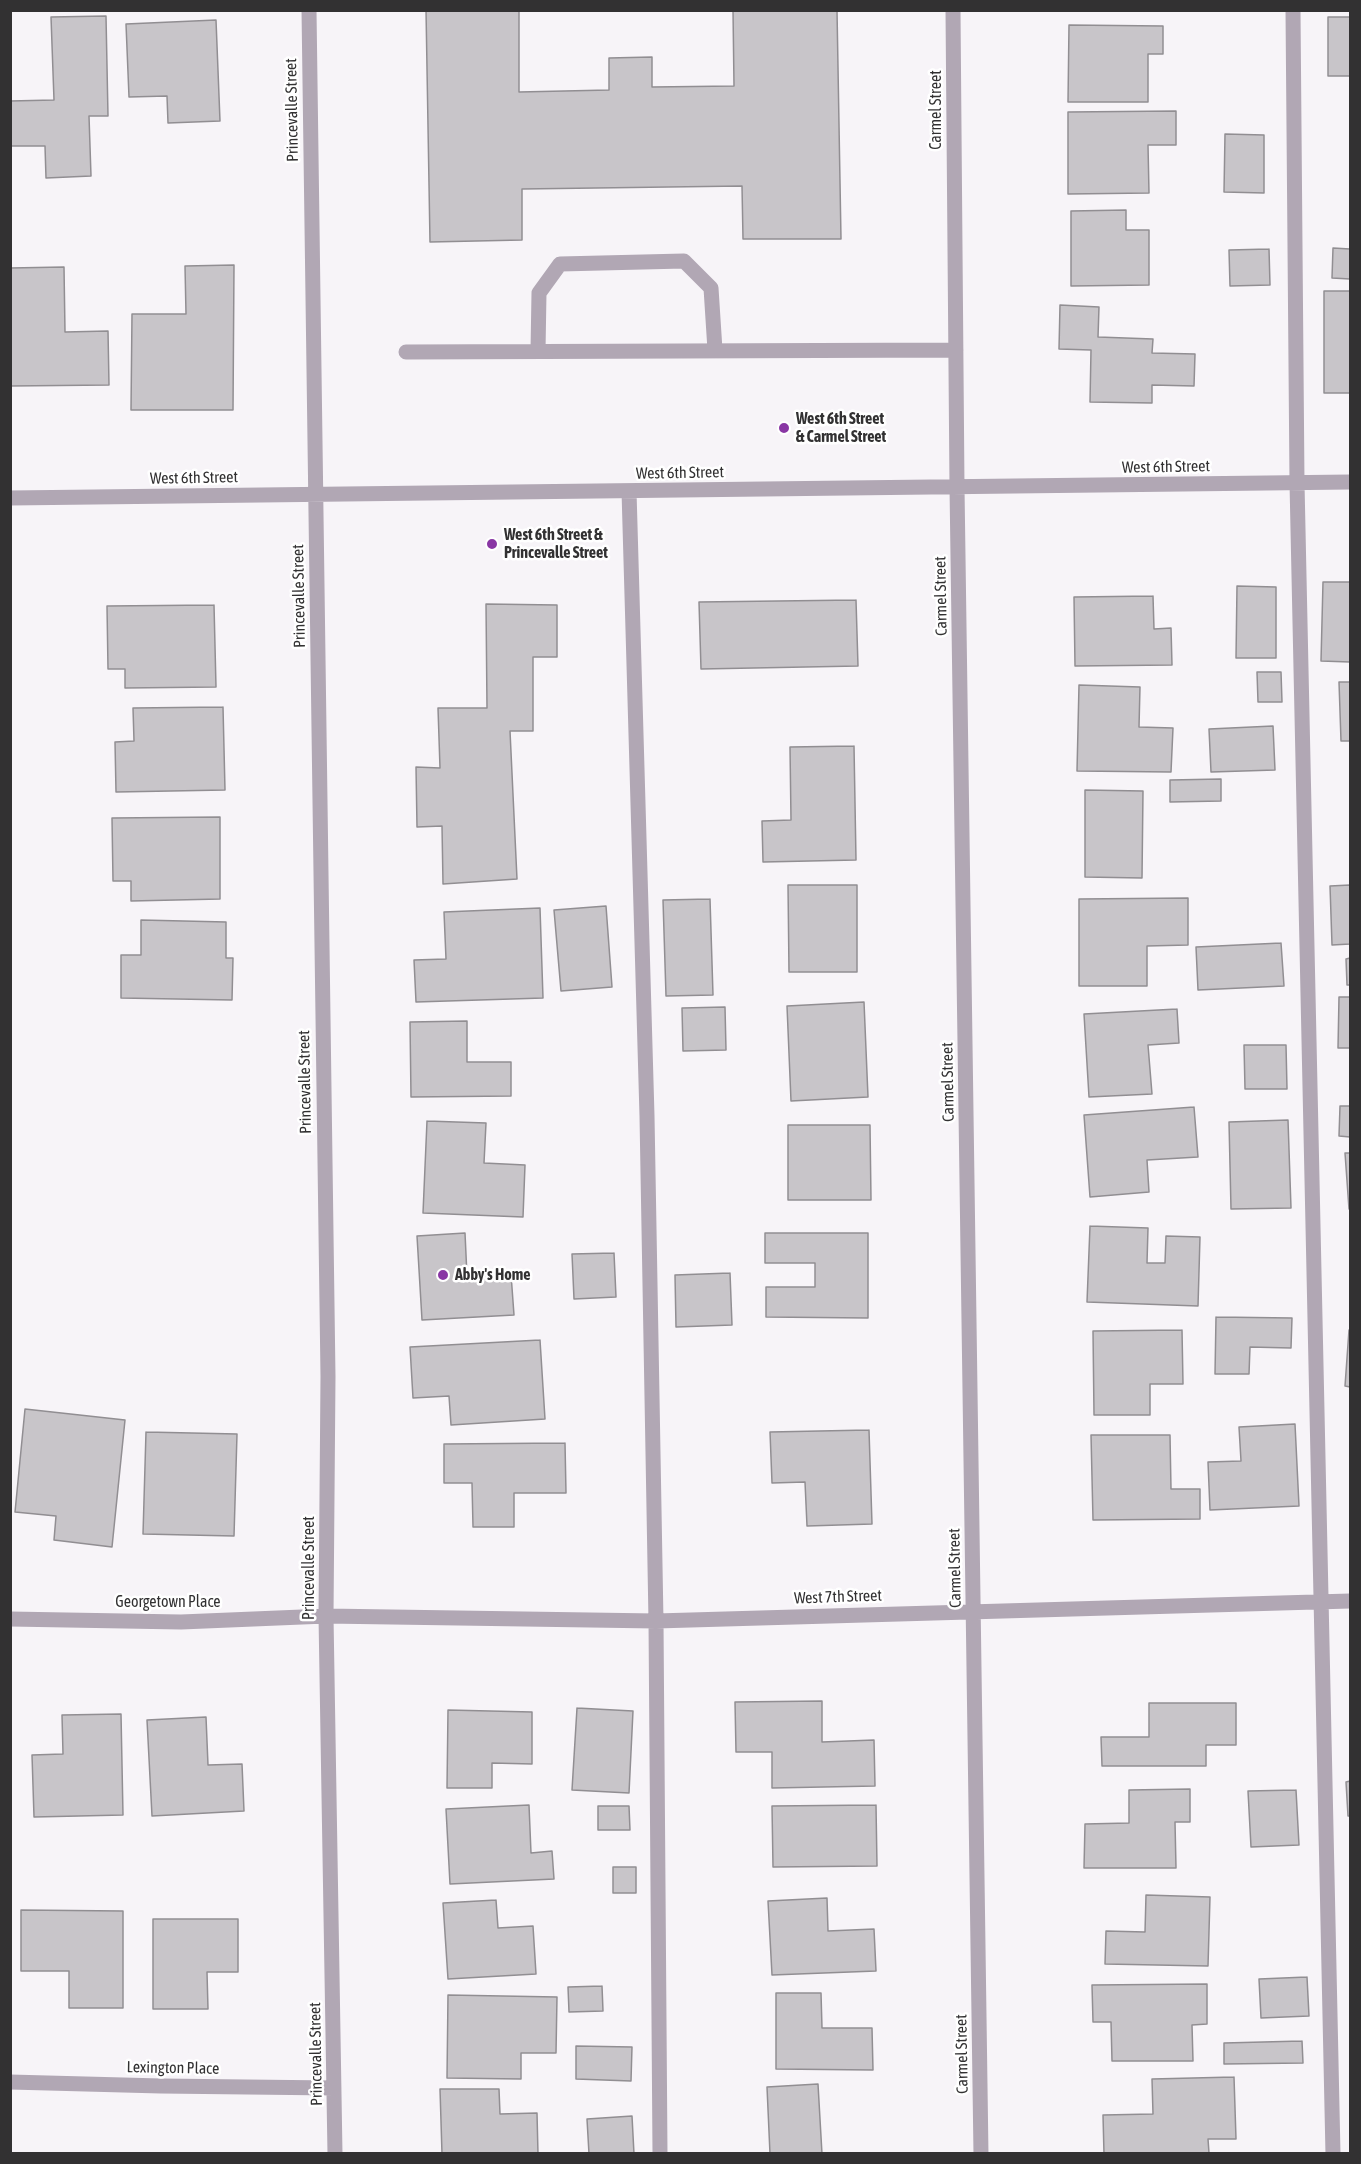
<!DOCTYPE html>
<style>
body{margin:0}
#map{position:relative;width:1361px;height:2164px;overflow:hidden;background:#f7f4f8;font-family:"Asap Condensed",sans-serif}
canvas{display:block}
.frame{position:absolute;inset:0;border:12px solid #323132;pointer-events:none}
</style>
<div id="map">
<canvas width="1361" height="2164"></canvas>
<div class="frame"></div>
</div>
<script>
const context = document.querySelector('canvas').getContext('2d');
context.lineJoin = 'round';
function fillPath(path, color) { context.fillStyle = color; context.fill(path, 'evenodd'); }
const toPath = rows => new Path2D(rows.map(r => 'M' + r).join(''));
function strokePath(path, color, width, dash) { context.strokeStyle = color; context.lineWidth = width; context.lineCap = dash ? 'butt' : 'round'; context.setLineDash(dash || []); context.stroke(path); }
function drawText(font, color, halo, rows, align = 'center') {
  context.font = font + ' "Asap Condensed",sans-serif'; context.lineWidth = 5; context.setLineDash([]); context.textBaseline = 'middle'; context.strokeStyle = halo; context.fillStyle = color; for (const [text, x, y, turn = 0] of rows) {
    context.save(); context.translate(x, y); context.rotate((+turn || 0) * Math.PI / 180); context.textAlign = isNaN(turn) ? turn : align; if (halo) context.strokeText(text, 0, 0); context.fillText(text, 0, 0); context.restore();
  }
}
const building = toPath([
 [426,10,519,10,519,92,609,90,609,58,652,57,652,87,734,86,733,10,837,10,841,239,743,239,742,186,522,189,522,240,430,242,426,10],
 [106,16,108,116,89,116,91,176,46,178,45,146,10,146,10,101,54,100,51,17,106,16],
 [1328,17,1350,17,1350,76,1328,76,1328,17],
 [216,20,220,121,168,123,167,96,129,97,126,24,216,20],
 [1069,25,1163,26,1163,54,1148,54,1148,102,1068,102,1069,25],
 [1176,111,1176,145,1148,145,1149,193,1068,194,1068,112,1176,111],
 [1225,134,1264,135,1264,193,1224,192,1225,134],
 [1126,210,1126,230,1149,230,1149,285,1071,286,1071,211,1126,210],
 [1333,248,1350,249,1350,279,1332,278,1333,248],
 [1269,249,1270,285,1230,286,1229,250,1269,249],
 [234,265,233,410,131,410,132,314,186,314,185,266,234,265],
 [64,267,65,332,108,331,109,385,10,386,10,268,64,267],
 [1324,291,1350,291,1350,393,1324,393,1324,291],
 [1060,305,1099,307,1098,337,1153,339,1152,353,1195,354,1194,386,1152,385,1152,403,1090,402,1091,350,1059,349,1060,305],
 [1323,582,1350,582,1350,662,1321,661,1323,582],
 [1237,586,1276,587,1276,658,1236,658,1237,586],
 [1153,596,1154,629,1171,628,1172,665,1075,666,1074,597,1153,596],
 [856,600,858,666,701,669,699,602,856,600],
 [486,604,557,605,557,657,533,657,533,731,510,731,517,879,443,884,442,826,417,827,416,767,440,768,438,708,487,708,486,604],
 [214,605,216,687,125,688,125,669,108,669,107,606,214,605],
 [1257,672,1281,672,1282,702,1258,702,1257,672],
 [1339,682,1350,682,1350,741,1341,741,1339,682],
 [1079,685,1140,687,1139,727,1173,728,1171,772,1077,771,1079,685],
 [223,707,225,790,116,792,115,742,134,741,133,708,223,707],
 [1273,726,1275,770,1211,772,1209,729,1273,726],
 [854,746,856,860,763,862,762,821,791,820,790,747,854,746],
 [1221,779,1221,801,1170,802,1170,780,1221,779],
 [1085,790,1143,791,1142,878,1085,877,1085,790],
 [220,817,220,899,131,901,131,881,113,881,112,818,220,817],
 [788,885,857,885,857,972,789,972,788,885],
 [1350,885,1350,944,1332,945,1330,886,1350,885],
 [1188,898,1188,945,1147,946,1147,986,1079,986,1079,899,1188,898],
 [710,899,713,995,666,996,663,900,710,899],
 [606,906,612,987,561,991,554,910,606,906],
 [540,908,543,998,416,1002,414,960,446,959,444,912,540,908],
 [141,920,226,922,226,958,233,958,232,1000,121,998,121,955,141,955,141,920],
 [1281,943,1284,986,1198,990,1196,947,1281,943],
 [1350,958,1350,985,1347,985,1346,959,1350,958],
 [1339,997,1350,997,1350,1048,1338,1048,1339,997],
 [864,1002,868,1097,791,1101,787,1006,864,1002],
 [725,1007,726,1050,683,1051,682,1008,725,1007],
 [1177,1009,1179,1043,1148,1045,1152,1094,1089,1097,1084,1014,1177,1009],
 [467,1021,467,1062,511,1062,511,1096,411,1097,410,1022,467,1021],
 [1244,1045,1286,1045,1287,1089,1245,1089,1244,1045],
 [1340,1106,1350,1106,1350,1137,1339,1136,1340,1106],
 [1194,1107,1198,1157,1147,1160,1149,1192,1090,1197,1084,1115,1194,1107],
 [1288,1120,1291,1208,1231,1209,1229,1122,1288,1120],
 [427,1121,486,1123,484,1163,525,1165,523,1217,423,1213,427,1121],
 [788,1125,870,1125,871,1200,788,1200,788,1125],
 [1345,1153,1350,1153,1350,1208,1349,1209,1345,1153],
 [1090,1226,1148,1228,1147,1263,1165,1263,1166,1236,1200,1237,1198,1306,1087,1302,1090,1226],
 [465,1233,467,1276,511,1274,514,1315,422,1320,417,1236,465,1233],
 [765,1233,868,1233,868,1318,766,1317,766,1287,815,1287,815,1263,765,1263,765,1233],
 [614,1253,616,1297,574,1299,572,1254,614,1253],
 [730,1273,732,1325,676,1327,675,1275,730,1273],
 [1216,1317,1292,1318,1291,1348,1250,1347,1249,1374,1215,1374,1216,1317],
 [1182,1330,1183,1384,1150,1384,1150,1415,1094,1415,1093,1331,1182,1330],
 [1349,1330,1350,1330,1350,1387,1345,1386,1349,1330],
 [540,1340,545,1419,451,1425,449,1396,413,1398,410,1347,540,1340],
 [25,1409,125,1420,112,1547,54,1540,56,1516,15,1512,25,1409],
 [1295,1424,1299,1506,1210,1510,1208,1462,1241,1461,1239,1427,1295,1424],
 [869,1430,872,1524,807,1526,805,1482,772,1483,770,1432,869,1430],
 [146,1432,237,1434,234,1536,143,1534,146,1432],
 [1091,1435,1170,1435,1171,1489,1200,1489,1200,1519,1093,1520,1091,1435],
 [565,1443,566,1493,514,1493,514,1527,473,1527,472,1483,444,1483,444,1444,565,1443],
 [822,1701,822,1742,874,1740,875,1786,772,1788,772,1752,736,1752,735,1702,822,1701],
 [1149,1703,1236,1703,1236,1745,1206,1745,1206,1766,1102,1766,1101,1737,1149,1737,1149,1703],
 [577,1708,633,1711,629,1793,572,1790,577,1708],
 [448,1710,532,1712,532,1764,492,1763,492,1788,447,1788,448,1710],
 [121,1714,123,1815,34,1817,32,1755,63,1754,62,1715,121,1714],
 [206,1717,208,1765,242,1764,244,1811,152,1816,147,1720,206,1717],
 [1350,1781,1350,1816,1348,1816,1346,1782,1350,1781],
 [1190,1789,1190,1822,1175,1822,1176,1868,1084,1868,1085,1824,1129,1823,1129,1790,1190,1789],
 [1296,1790,1299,1845,1251,1847,1248,1791,1296,1790],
 [529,1805,531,1853,552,1851,554,1879,450,1884,446,1809,529,1805],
 [876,1805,877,1866,773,1867,772,1806,876,1805],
 [598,1806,629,1806,630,1830,598,1830,598,1806],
 [613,1867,636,1867,636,1893,613,1893,613,1867],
 [1146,1895,1210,1897,1208,1966,1105,1964,1106,1931,1145,1932,1146,1895],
 [827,1898,828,1931,874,1929,876,1971,772,1975,768,1901,827,1898],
 [496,1900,498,1928,533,1926,536,1974,448,1979,443,1903,496,1900],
 [21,1910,123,1911,123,2008,69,2008,69,1971,21,1971,21,1910],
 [153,1919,238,1919,238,1972,207,1972,208,2009,153,2009,153,1919],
 [1307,1977,1309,2016,1261,2018,1259,1979,1307,1977],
 [1207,1984,1207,2024,1192,2025,1193,2061,1112,2061,1111,2022,1093,2022,1092,1985,1207,1984],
 [602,1986,603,2011,569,2012,568,1987,602,1986],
 [776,1993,821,1993,822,2028,872,2028,873,2070,776,2069,776,1993],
 [448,1995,557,1997,556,2053,521,2053,521,2079,447,2078,448,1995],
 [1302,2041,1303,2063,1224,2064,1224,2043,1302,2041],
 [576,2046,632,2047,631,2081,576,2079,576,2046],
 [1234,2077,1236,2139,1208,2139,1209,2153,1104,2154,1103,2115,1153,2114,1152,2079,1234,2077],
 [818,2084,822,2154,770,2154,767,2087,818,2084],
 [440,2089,499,2089,500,2114,537,2113,538,2154,442,2154,440,2089],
 [632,2116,634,2154,589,2154,587,2119,632,2116]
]);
fillPath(building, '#c8c5c9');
strokePath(building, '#918e92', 1.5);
strokePath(toPath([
 [309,10,328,1376,326,1616,335,2154],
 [953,10,957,487,981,2154],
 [1293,10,1297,483,1333,2154],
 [538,351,539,293,560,264,684,261,711,288,715,350],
 [406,352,956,350],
 [629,491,647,1116,656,1621,660,2154],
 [10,498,1350,482],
 [10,1619,181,1622,326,1616,656,1621,1350,1601],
 [10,2082,161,2086,334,2088]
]), '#b1a7b4', 15);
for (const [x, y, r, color] of [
 [784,428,6,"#8936a4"],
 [492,544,6,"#8936a4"],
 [443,1275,6,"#8936a4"]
]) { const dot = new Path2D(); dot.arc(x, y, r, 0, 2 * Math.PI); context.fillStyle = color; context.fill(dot); strokePath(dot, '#fff', 2); }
drawText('16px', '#323132', '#fff', [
 ["Princevalle Street",292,110,-91],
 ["Carmel Street",936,110,-90],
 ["West 6th Street",1166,467,-1],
 ["West 6th Street",680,473,-1],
 ["West 6th Street",194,478,-1],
 ["Princevalle Street",299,596,-91],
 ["Carmel Street",941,596,-91],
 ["Princevalle Street",305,1082,-91],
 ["Carmel Street",948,1082,-91],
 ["Princevalle Street",309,1568,-90],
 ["Carmel Street",955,1568,-91],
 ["West 7th Street",838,1597,-2],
 ["Georgetown Place",168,1602],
 ["Princevalle Street",316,2054,-91],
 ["Carmel Street",962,2054,-91],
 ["Lexington Place",173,2068,1]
]);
drawText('bold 16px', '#323132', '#fff', [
 ["West 6th Street",796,419],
 ["& Carmel Street",796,437],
 ["West 6th Street &",504,535],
 ["Princevalle Street",504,553],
 ["Abby's Home",455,1275]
], 'left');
</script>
